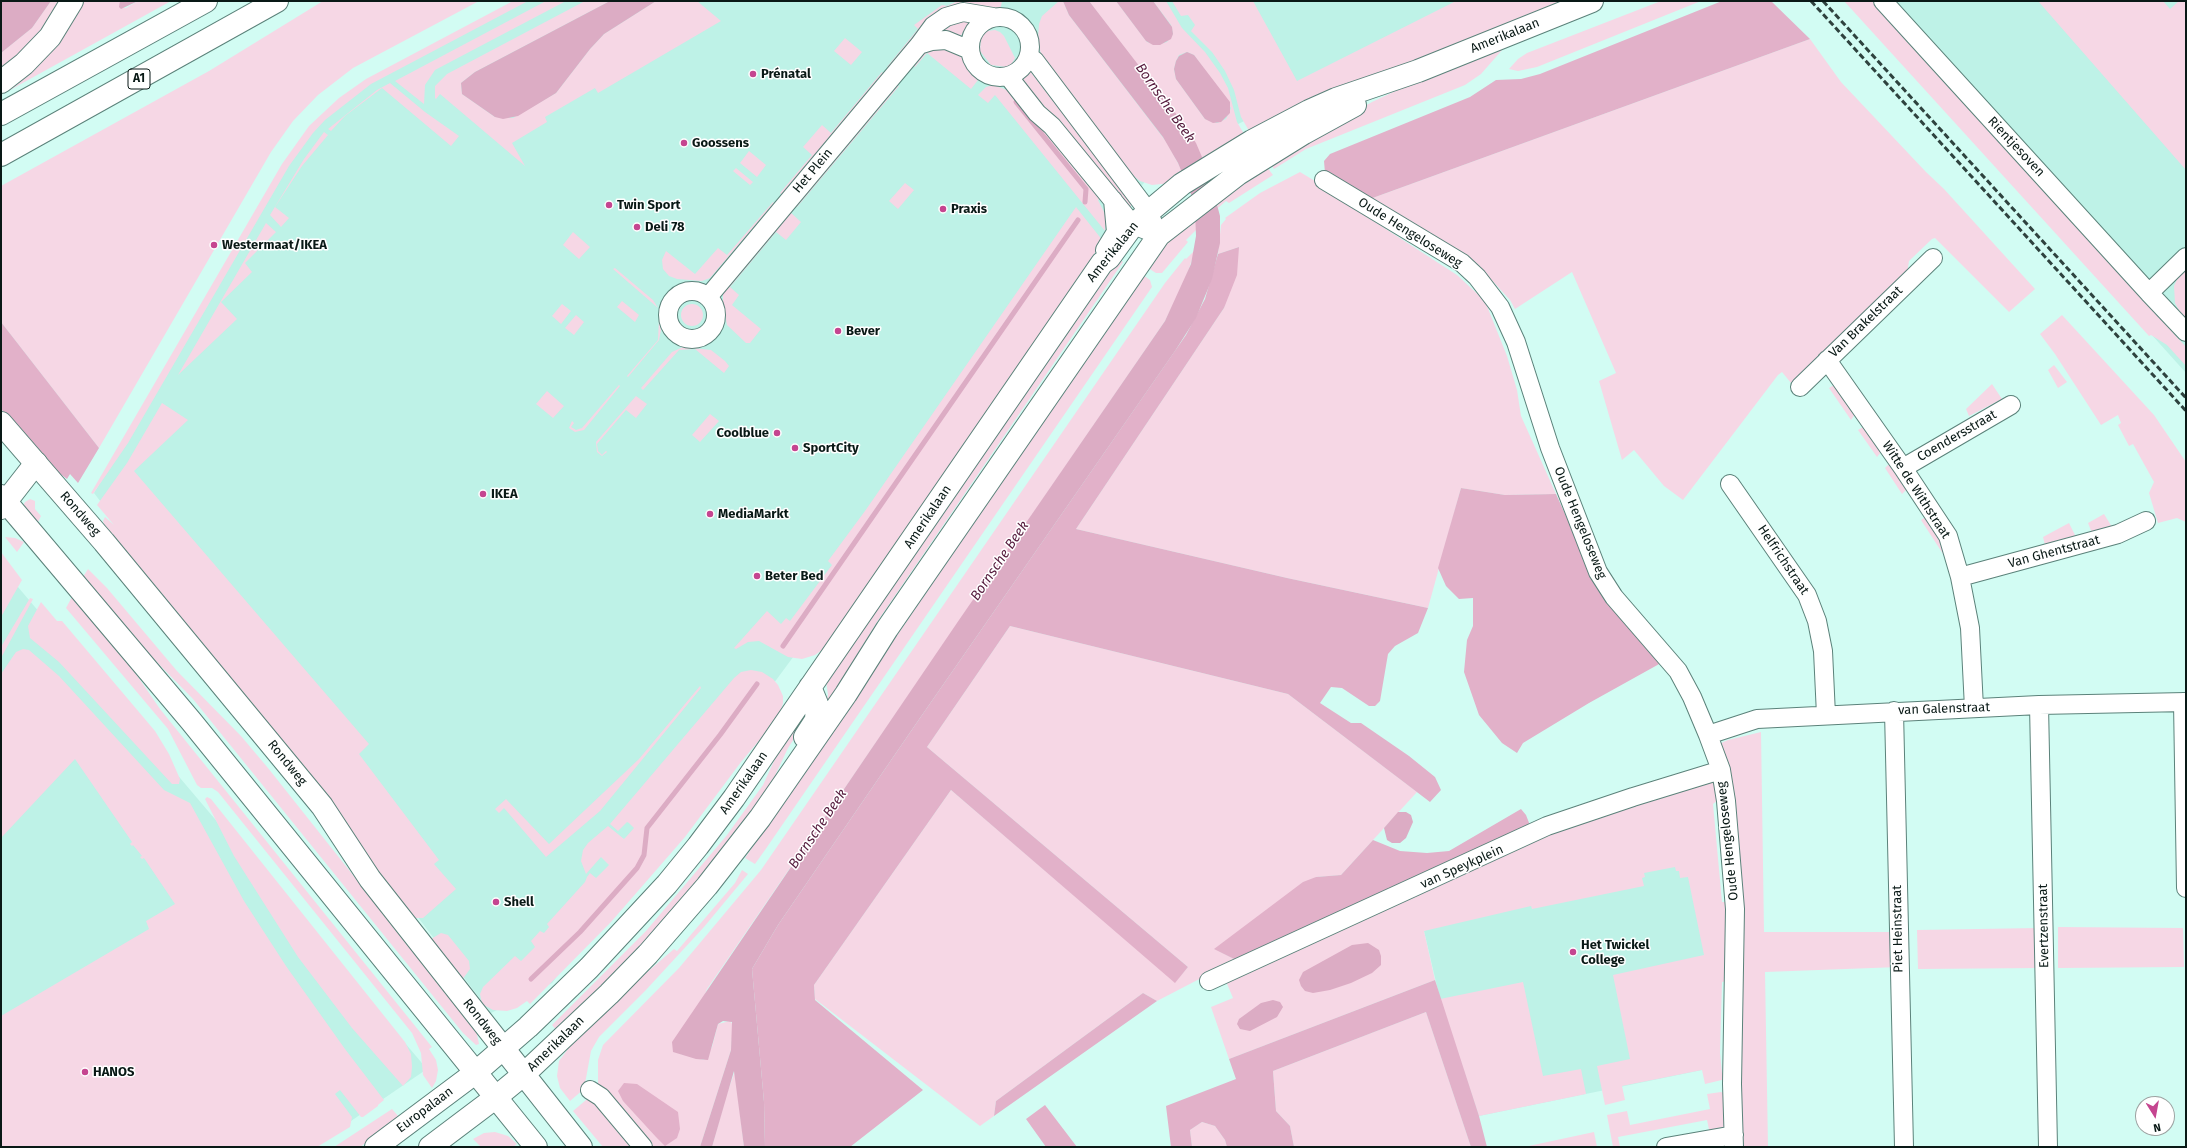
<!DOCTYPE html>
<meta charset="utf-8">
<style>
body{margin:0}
#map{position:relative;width:2187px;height:1148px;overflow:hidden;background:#d2fcf3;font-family:"Fira Sans",sans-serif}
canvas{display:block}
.frame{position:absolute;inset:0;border:2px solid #091916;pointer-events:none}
.north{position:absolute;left:2135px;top:1096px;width:40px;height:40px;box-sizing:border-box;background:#fff;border:1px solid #9da3a2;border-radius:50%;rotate:169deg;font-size:11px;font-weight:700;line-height:16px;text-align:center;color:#091916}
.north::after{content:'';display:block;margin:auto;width:14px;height:18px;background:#c54590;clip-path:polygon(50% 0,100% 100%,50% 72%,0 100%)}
</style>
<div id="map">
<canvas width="2187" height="1148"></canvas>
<div class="frame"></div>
<div class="north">N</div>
</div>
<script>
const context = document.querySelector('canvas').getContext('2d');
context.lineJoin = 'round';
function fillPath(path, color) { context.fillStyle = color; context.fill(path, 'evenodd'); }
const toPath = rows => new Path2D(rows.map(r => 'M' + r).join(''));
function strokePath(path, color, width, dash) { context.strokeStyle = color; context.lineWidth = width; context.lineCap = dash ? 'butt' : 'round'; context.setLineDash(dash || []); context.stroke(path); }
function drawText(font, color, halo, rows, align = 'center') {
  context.font = font + ' "Fira Sans",sans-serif'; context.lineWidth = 3; context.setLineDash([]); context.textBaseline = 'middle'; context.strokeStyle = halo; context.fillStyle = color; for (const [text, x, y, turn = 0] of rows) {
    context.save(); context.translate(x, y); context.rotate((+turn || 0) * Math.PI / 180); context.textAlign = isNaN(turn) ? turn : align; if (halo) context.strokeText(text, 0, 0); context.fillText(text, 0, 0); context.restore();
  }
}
fillPath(toPath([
 [519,1,1502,1,1377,55,1198,144,1149,176,552,983,491,1013,94,493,260,203,315,127,368,80],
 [1846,1,2186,1,2186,373,2151,334],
 [1,567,427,1069,313,1147,1,1147],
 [1686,795,1722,974,1702,1070,1479,1116,1440,999,1424,931]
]), '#bef2e7');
fillPath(toPath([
 [51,1,62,1,43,31,1,71,1,53,32,28],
 [83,1,120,1,120,8,126,8,138,1,171,1,1,95],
 [323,1,479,1,353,68,318,95,293,121,271,152,99,448,1,322,1,186,209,71],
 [513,1,528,1,371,84,325,120,313,133,289,166,128,443,93,494,91,493,282,164,309,126,339,98,366,79],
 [546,1,566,1,435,70,425,85,424,104,395,81],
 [585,1,610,1,475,72,461,83,462,94,495,117,513,118,556,93,590,49,604,34,656,1,697,1,721,21,598,93,595,88,545,117,547,122,512,143,525,166,440,94,436,99,435,98,435,86,447,74],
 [958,1,1002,1,1000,11,976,6,889,68,887,67,918,29,914,25,942,5,947,6],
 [1059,1,1063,1,1069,15,1168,144,1183,173,1171,183,1152,185,1140,181,1131,174,1041,55,1038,39,1039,24,1042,16],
 [1089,1,1116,1,1147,42,1157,45,1167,42,1173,34,1171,25,1153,1,1166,1,1182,28,1205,52,1220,73,1228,88,1237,122,1247,139,1204,160],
 [1187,52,1194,55,1231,108,1226,119,1217,123,1205,119,1176,79,1174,69,1176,61,1179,55],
 [1172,1,1253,1,1297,81,1456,1,1561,1,1473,37,1252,136,1241,117,1234,90,1225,71,1212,52,1191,31,1195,25,1188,15,1181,16],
 [1661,1,1701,1,1537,67,1518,71,1509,69,1518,59,1527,53],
 [1844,1,1872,1,2186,347,2186,366,2167,345,2151,335,2149,336],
 [2038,1,2163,1,2170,9,2179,1,2186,1,2186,170],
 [971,20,960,37,937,29,947,23],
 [995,30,1000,32,1004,36,1015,58,1011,65,1006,67,991,65,980,51,981,36,987,31],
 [845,38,862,52,851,65,834,51],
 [1810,39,1841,82,1926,172,1944,189,2035,289,2009,312,1935,238,1932,239,1909,261,1907,274,1823,359,1791,383,1782,372,1778,375,1683,500,1664,486,1634,450,1622,460,1599,381,1616,373,1572,272,1515,309,1510,300,1487,275,1456,251,1367,200],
 [934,46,959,52,971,72,978,80,971,89,927,53,915,67,913,65,925,52],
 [1503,49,1481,74,1465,85,1306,149,1274,169,1268,160,1372,102,1421,79],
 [1030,71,1132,203,1130,208,1036,105,1019,81],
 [882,72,884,74,782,195,780,193,812,155,803,147,822,125,831,133],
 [390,83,425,112,459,136,451,146,382,88,345,116,331,131,328,129,377,90],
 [897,85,899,86,797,207,795,206],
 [993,85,1007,90,1016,97,1100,198,1098,200,1106,216,1105,231,995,95,988,103,978,95,986,87],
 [324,132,328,135,302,166,275,207,289,218,281,227,270,215,304,159],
 [749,151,766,165,757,177,740,163],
 [1264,163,1273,175,1229,203,1226,201,1218,208,1216,199],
 [736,168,753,182,750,185,733,171],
 [1300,172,1355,205,1358,211,1457,275,1485,301,1507,356,1517,390,1521,416,1556,494,1505,495,1461,488,1428,608,1287,578,1076,529,1224,308,1239,247,1218,254,1221,225,1226,219,1225,218,1260,193],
 [905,183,914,190,898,209,889,201],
 [773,202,774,203,710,278,702,281,677,279,669,276,663,269,662,260,666,251,695,274,718,248,727,255],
 [1076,207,1103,241,826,647,815,655,802,659,788,657,759,641,748,642,736,649,734,648,767,611,781,624,786,618,790,621,832,565,828,561,865,511],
 [790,212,801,222,786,240,776,232,730,287,739,295,732,305,761,329,750,343,746,343,727,325,723,304,723,293],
 [1196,217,1196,230,1186,240,1188,242,1162,273,1156,273,1148,268,1169,239],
 [266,223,276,232,245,263,252,272,221,302,237,319,178,375],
 [573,232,590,247,579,259,563,245],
 [1195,250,1185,281,1165,321,707,989,681,1054,704,1060,712,1047,718,1024,730,1021,733,1025,731,1050,700,1147,649,1147,598,1086,598,1060,603,1045,679,968,761,870,1165,283,1185,258,1186,259],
 [1116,257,1123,262,877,622,854,660,839,690,826,703,828,695,826,680],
 [615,268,653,300,658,308,613,269],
 [2186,269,2186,323,2175,303,2174,286,2179,275],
 [1143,275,1150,280,1152,287,765,850,755,864,745,858],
 [622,301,639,315,635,322,617,307],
 [562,304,571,311,561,324,552,316],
 '681 315a11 11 0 1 1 22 0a11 11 0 1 1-22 0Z',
 [576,315,584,322,574,335,565,328],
 [2062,315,2154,415,2186,462,2186,522,2177,518,2158,523,2149,493,2154,482,2133,444,2129,446,2118,425,2121,423,2118,415,2101,425,2055,354,2040,334],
 [659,319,661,330,659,340,628,377,627,376,658,340],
 [683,347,711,350,725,361,729,366,724,373,695,349,679,350,643,390,641,388,672,352],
 [2054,365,2067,382,2058,388,2048,370],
 [1992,384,2002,399,1969,416,1966,409],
 [619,385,620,386,584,430,575,432,569,428,572,421,574,423,571,427,576,430,582,428],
 [1834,385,1855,414,1851,420,1829,388],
 [547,391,564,406,553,418,536,404],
 [636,396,647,404,636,418,626,410,597,444,598,451,602,455,606,451,607,452,602,456,597,452,596,442],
 [162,403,188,420,134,471,369,744,359,754,439,860,434,864,456,889,423,918,412,918,104,524,103,521,105,517,114,525,97,505,127,463],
 [710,414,719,421,700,442,692,435],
 [1863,427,1882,451,1877,457,1858,430],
 [1888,465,1891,465,1907,489,1902,494,1885,468],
 [30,499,35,501,35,509,41,516,38,522,23,506,25,502],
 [2104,514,2112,527,2092,533,2088,523],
 [1927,516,1942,543,1945,557,1921,520],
 [2069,523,2076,537,2045,545,2043,537],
 [5,537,15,538,24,542,17,552],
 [1,552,22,580,1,617],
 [88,569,107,588,177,671,241,736,268,768,476,1030,479,1044,476,1045,463,1033,193,699,137,642,83,577],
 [73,595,123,655,160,709,432,1047,429,1049,436,1060,438,1070,436,1081,432,1088,423,1075,421,1053,412,1033,218,792,212,788,201,788,197,785,168,729,66,608],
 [30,598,33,599,1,658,1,647],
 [41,602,57,621,62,621,155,731,169,754,180,779,179,784,172,784,59,662,30,638,28,626],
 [1010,626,1288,694,1417,792,1341,875,1316,877,1215,949,1236,960,1157,1001,1143,993,996,1101,994,1116,980,1126,815,999,814,985,951,790,1175,982,1188,967,927,747],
 [23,649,29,650,59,676,164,790,190,803,244,901,286,966,345,1049,384,1100,378,1105,378,1106,363,1117,361,1117,340,1090,335,1094,352,1117,350,1127,317,1147,1,1147,1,1016,149,929,146,921,175,904,144,858,142,859,140,857,142,856,133,845,132,846,130,844,132,842,75,759,1,838,1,674,16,652],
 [751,670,762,672,773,679,778,685,783,696,783,703,779,717,741,762,685,837,611,922,530,1004,527,1001,517,1008,507,1011,493,1010,482,1004,480,994,483,987,515,956,521,961,535,947,531,941,540,931,544,933,549,927,547,924,585,882,587,877,590,873,596,878,609,865,601,857,586,874,581,861,583,850,588,843,608,826,624,839,626,837,634,828,629,823,627,822,618,831,610,824,734,678,741,672],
 [700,686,701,688,600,811,546,857,504,808,499,813,495,809,506,799,549,844,639,759],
 [804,712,809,716,788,748,765,797,653,936,557,1031,552,1025,646,931,727,835,763,785,780,748],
 [1761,732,1764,932,1898,932,1899,967,1765,972,1768,1147,1741,1147,1719,744,1728,740],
 [1706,780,1717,782,1718,800,1713,804,1722,902,1727,902,1728,981,1722,982,1720,1053,1722,1073,1726,1074,1726,1079,1705,1084,1702,1070,1622,1086,1625,1100,1605,1105,1597,1066,1630,1059,1613,975,1704,955,1688,877,1680,878,1679,871,1676,871,1675,867,1644,873,1645,877,1642,878,1644,886,1532,909,1531,906,1424,931,1435,980,1229,1059,1211,1007,1233,998,1225,979,1549,831],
 [207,797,211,799,405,1042,411,1054,412,1067,411,1077,403,1086,352,1028,298,957,234,856,205,799],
 [742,870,748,874,704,927,645,991,599,1037,591,1051,584,1089,570,1101,560,1088,557,1076,559,1061,568,1049,566,1047,632,985,674,949,677,951,735,883],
 [2058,927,2183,928,2184,967,2058,968],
 [2038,928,2039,968,1918,969,1917,930],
 [441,933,448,935,469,961,470,969,462,980,431,939],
 [1523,982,1543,1076,1581,1069,1586,1094,1479,1116,1440,999],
 [1426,1012,1471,1147,1294,1147,1290,1126,1276,1111,1273,1071],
 [735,1071,744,1147,712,1147,726,1096],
 [1721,1092,1726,1094,1728,1130,1710,1134,1707,1120,1618,1137,1620,1147,1613,1147,1607,1115,1627,1111,1630,1125,1710,1109,1707,1094],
 [592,1099,636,1147,603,1147,573,1111,586,1100],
 [392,1109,399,1117,391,1125,360,1147,334,1147],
 [1202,1122,1215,1126,1225,1140,1227,1147,1192,1147,1190,1130],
 [495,1132,508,1136,517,1144,513,1147,481,1147,473,1139,484,1133],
 [1594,1132,1597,1147,1524,1147]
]), '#f6d7e5');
fillPath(toPath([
 [1722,1,1771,1,1810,39,1367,200,1325,173,1324,161,1330,154,1470,97,1496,80,1521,79,1540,74],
 [1239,247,1237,275,1224,308,1076,529,1287,578,1428,608,1418,633,1395,646,1388,654,1380,701,1375,706,1369,706,1342,688,1331,687,1320,703,1351,723,1361,723,1409,756,1435,777,1441,790,1430,802,1288,694,1010,626,927,747,1188,967,1175,983,951,790,814,985,815,1000,923,1090,850,1147,765,1147,764,1102,752,969,778,925,920,718,1186,335,1205,299,1218,254],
 [1,322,99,448,78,483,70,474,67,479,59,473,1,409],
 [1461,488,1505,495,1556,494,1590,569,1661,663,1589,703,1523,743,1517,753,1502,743,1479,715,1464,672,1467,640,1473,626,1473,598,1459,599,1446,586,1438,568],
 [1521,809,1526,815,1531,828,1236,960,1214,949,1303,882,1316,877,1341,875,1373,840,1400,851,1427,853,1449,851],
 [1435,980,1479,1116,1487,1147,1471,1147,1426,1012,1273,1071,1276,1111,1290,1126,1294,1147,1227,1147,1225,1140,1215,1126,1202,1122,1190,1130,1192,1147,1171,1147,1166,1106,1236,1079,1229,1059],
 [1143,993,1157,1001,994,1116,996,1101],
 [624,1083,637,1084,678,1112,680,1129,677,1138,665,1146,656,1137,623,1101,618,1091],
 [1045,1105,1077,1147,1046,1147,1026,1119]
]), '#e2b1c9');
fillPath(toPath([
 [1,1,51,1,32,28,1,53],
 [120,1,138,1,121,9,119,7],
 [610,1,656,1,604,34,590,49,556,93,518,116,503,119,495,117,462,94,461,83,475,72],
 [1063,1,1089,1,1177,115,1196,143,1208,171,1220,216,1220,243,1212,279,1196,318,1175,351,920,718,778,925,752,969,764,1102,765,1147,744,1147,734,1071,712,1147,700,1147,731,1050,732,1022,723,1021,718,1024,708,1060,696,1059,673,1052,672,1042,959,620,1165,321,1191,264,1196,236,1195,210,1191,194,1178,163,1163,137,1069,15],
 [1116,1,1153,1,1172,27,1173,34,1171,39,1160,45,1153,45,1146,41],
 [1187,52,1194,55,1230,102,1230,113,1221,122,1213,123,1205,119,1176,79,1174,69,1176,61,1179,56],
 [1398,812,1406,812,1411,815,1413,822,1406,838,1400,843,1392,843,1387,840,1384,828],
 [1368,943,1379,950,1381,956,1381,965,1372,973,1351,983,1330,990,1313,993,1305,991,1301,986,1299,980,1303,972,1352,945],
 [1273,1000,1280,1002,1283,1007,1277,1017,1250,1031,1240,1029,1237,1024,1239,1019,1261,1003]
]), '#dcacc4');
strokePath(toPath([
 [1016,102,1086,189,1085,202],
 [783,646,1078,220],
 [531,979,580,932,637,868,644,855,647,828,720,735,757,684]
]), '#dcacc4', 5);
const minor = toPath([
 [1883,1,2149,293,2186,257],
 '970 47a30 30 0 1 1 60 0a30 30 0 1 1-60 0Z',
 [919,45,932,41,946,40,970,50],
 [1029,56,1035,61,1148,211,1154,225],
 [1008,76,1037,113,1052,126,1133,225,1159,235],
 [1324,180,1462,263,1477,277,1500,307,1516,342,1550,448,1598,572,1614,597,1678,671,1692,697,1708,735,1721,770,1726,801,1735,909,1732,1084,1734,1147],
 [1105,250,1116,232,1113,200],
 '668 315a24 24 0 1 1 48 0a24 24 0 1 1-48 0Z',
 [2149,293,2186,332],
 [708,297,919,45,933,26,946,17,963,12,993,17],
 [1827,360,1903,468,1948,536,1960,577,1970,628,1974,708],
 [1800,387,1933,258],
 [1903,468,2011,405],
 [1730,484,1807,595,1817,621,1823,651,1826,715],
 [1960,577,2118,534,2146,521],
 [2183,702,2186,888],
 [2039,705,2048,1147],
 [1894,711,1904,1147],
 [1708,735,1757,719,2039,705,2186,702],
 [1209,981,1547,826,1633,797,1721,770],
 [590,1090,601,1097,643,1147],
 [1666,1147,1734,1135]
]);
const tertiary = toPath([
 [376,1147,475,1073],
 [430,1147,495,1098]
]);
const secondary = toPath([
 [805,737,816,720,817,704,810,687],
 [475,1073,528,1027,589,968,667,884,698,846,734,798,1102,263,1109,258,1133,225,1182,184,1252,141,1309,111,1336,99,1418,71,1592,1],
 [495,1098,523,1075,609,994,648,954,707,886,760,818,846,694,887,629,1159,235,1238,174,1304,133,1355,105]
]);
const primary = toPath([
 [1,423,104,542,322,806,370,879,581,1147],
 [1,496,191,721,536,1147]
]);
const motorway = toPath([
 [1,82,24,64,50,37,72,1],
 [1,114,206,1],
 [1,155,277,1],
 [1,508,36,463]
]);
strokePath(minor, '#5b827a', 20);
strokePath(tertiary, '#5b827a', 24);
strokePath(secondary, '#5b827a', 24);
strokePath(primary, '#5b827a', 24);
strokePath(motorway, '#5b827a', 24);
strokePath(minor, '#fff', 18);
strokePath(tertiary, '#fff', 22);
strokePath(secondary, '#fff', 22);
strokePath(primary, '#fff', 22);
strokePath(motorway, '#fff', 22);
strokePath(toPath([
 [1811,1,2186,411],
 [1823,1,2186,398]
]), '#2e423e', 3, [6, 3]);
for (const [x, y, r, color] of [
 [753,74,4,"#c54590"],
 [684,143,4,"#c54590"],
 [609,205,4,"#c54590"],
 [943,209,4,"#c54590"],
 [637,227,4,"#c54590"],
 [214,245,4,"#c54590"],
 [838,331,4,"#c54590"],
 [777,433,4,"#c54590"],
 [795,448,4,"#c54590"],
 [483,494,4,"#c54590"],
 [710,514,4,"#c54590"],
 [757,576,4,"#c54590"],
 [496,902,4,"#c54590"],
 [1573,952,4,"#c54590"],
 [85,1072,4,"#c54590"]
]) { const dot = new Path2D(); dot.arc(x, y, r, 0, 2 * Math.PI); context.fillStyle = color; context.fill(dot); strokePath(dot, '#fff', 1.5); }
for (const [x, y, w] of [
 [139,79,22]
]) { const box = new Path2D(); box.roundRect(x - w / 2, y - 10, w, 20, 3); context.fillStyle = '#fff'; context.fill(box); strokePath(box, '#091916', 1); }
drawText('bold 12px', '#091916', null, [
 ["A1",139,79]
]);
drawText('13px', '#091916', '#fff', [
 ["Amerikalaan",1505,36,-22],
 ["Rientjesoven",2016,147,47],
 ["Het Plein",813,171,-50],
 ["Oude Hengeloseweg",1410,233,32],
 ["Amerikalaan",1113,252,-51],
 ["Van Brakelstraat",1866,322,-44],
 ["Coendersstraat",1957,436,-30],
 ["Witte de Withstraat",1916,490,57],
 ["Rondweg",80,514,49],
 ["Amerikalaan",928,517,-56],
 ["Oude Hengeloseweg",1580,523,68],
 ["Van Ghentstraat",2054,552,-15],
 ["Helfrichstraat",1783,560,56],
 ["van Galenstraat",1944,709,-2],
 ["Rondweg",287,763,51],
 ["Amerikalaan",744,783,-55],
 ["Oude Hengeloseweg",1728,841,-96],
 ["van Speykplein",1462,867,-24],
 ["Evertzenstraat",2044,926,-91],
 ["Piet Heinstraat",1898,929,-91],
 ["Rondweg",482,1022,52],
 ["Amerikalaan",556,1044,-44],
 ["Europalaan",425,1110,-37]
]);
drawText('bold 13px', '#091916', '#fff', [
 ["Prénatal",761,74],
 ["Goossens",692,143],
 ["Twin Sport",617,205],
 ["Praxis",951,209],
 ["Deli 78",645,227],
 ["Westermaat/IKEA",222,245],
 ["Bever",846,331],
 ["Coolblue",769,433,"right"],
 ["SportCity",803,448],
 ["IKEA",491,494],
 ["MediaMarkt",718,514],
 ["Beter Bed",765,576],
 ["Shell",504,902],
 ["Het Twickel",1581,945],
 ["College",1581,960],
 ["HANOS",93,1072]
], 'left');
drawText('italic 14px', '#551b3d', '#fff', [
 ["Bornsche Beek",1165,103,55],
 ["Bornsche Beek",1000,561,-56],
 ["Bornsche Beek",818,829,-56]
]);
</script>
